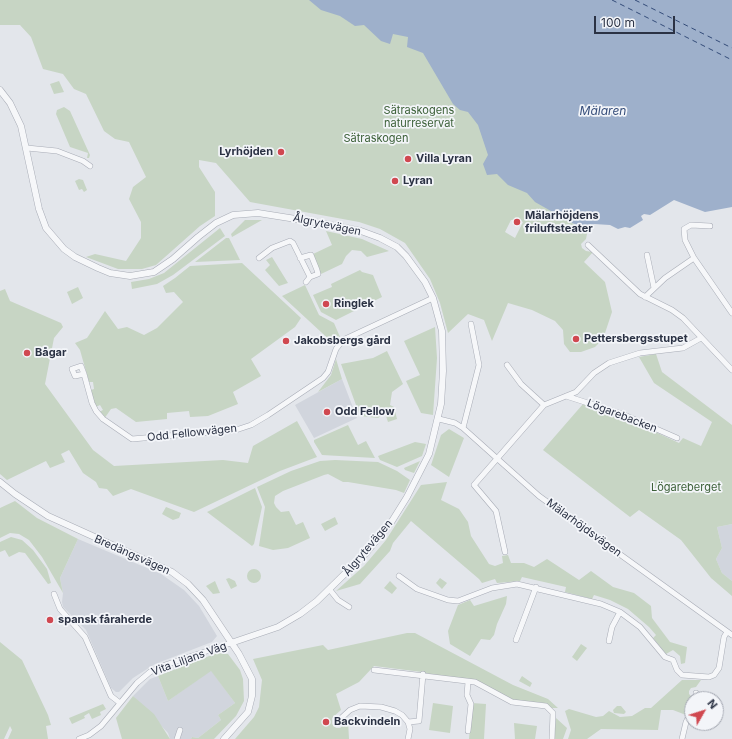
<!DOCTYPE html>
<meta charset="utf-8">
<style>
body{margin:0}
#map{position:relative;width:732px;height:739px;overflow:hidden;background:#e3e6eb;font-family:Inter,sans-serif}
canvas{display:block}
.north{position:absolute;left:684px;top:691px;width:40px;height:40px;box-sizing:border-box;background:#f3f5f9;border:1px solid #a3a7b1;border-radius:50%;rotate:51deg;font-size:11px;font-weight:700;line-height:16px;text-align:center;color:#2b3244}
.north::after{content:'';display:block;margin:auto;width:14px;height:18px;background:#d04850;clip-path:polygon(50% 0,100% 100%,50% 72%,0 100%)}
.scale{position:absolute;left:594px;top:16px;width:81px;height:18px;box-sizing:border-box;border:2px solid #2b3244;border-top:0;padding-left:5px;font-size:12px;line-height:14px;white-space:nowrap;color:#2b3244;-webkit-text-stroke:3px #f3f5f9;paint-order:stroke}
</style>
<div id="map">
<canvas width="732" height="739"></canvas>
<div class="north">N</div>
<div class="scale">100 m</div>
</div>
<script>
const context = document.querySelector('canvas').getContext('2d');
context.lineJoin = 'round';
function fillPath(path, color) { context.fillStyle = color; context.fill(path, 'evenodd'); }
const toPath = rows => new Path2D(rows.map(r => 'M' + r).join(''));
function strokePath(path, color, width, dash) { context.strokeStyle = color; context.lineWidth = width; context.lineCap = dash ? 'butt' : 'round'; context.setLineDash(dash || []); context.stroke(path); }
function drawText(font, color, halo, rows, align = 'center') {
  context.font = font + ' Inter,sans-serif'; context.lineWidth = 3.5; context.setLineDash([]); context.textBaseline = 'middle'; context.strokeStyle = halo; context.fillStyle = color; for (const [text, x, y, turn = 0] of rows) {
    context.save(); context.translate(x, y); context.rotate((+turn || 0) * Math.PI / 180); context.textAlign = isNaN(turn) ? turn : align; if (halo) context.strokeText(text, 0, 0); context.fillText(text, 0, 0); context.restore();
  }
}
fillPath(toPath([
 [342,379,357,418,314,438,295,405],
 [732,524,732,581,722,573,716,559,722,548,717,527],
 [78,539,161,574,184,590,199,606,217,636,212,642,155,664,133,678,119,692,116,692,111,688,86,630,63,607,62,602,63,593,60,578],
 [211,670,235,703,218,715,221,720,198,738,192,737,191,739,170,739,168,733,133,696,150,679,158,676,168,701]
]), '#d1d5dd');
fillPath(toPath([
 [0,0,469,0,538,203,572,223,588,229,586,239,581,244,582,248,586,251,593,252,584,262,605,282,612,312,603,339,595,347,581,352,570,352,564,344,563,330,555,321,532,310,508,303,492,341,484,320,468,314,448,333,440,303,430,279,405,243,380,229,359,222,250,202,216,163,199,160,199,167,215,192,215,216,200,226,156,265,142,269,118,269,86,257,95,254,126,261,141,238,141,222,129,199,133,187,146,177,129,142,115,139,104,131,86,94,74,89,63,74,43,69,31,37,20,25,0,25],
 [517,219,523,222,515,238,505,232,511,220],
 [59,81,64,92,54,94,50,84],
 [64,107,70,111,90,155,89,158,87,158,88,153,70,147,56,114,57,110],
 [79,179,83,180,87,190,84,192,82,189,79,190,75,181],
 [245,220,262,220,232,237,231,234],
 [220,228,225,236,173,275,157,284,132,289,131,282,149,279,164,273],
 [326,231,362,239,389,251,367,257,361,251,352,250,346,256,342,264,321,274,311,255,332,245],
 [226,238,229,238,240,260,195,262],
 [272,257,288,283,279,286,265,270,270,265,266,260],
 [242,263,301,318,295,327,251,359,261,376,233,392,238,404,208,416,190,417,189,411,167,413,167,419,136,422,116,408,111,409,104,419,99,412,103,410,100,405,96,407,93,400,91,390,94,389,93,382,89,382,80,350,75,343,87,338,105,311,118,329,127,327,144,335,157,328,183,302,174,292,166,293,163,286,175,278,190,266],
 [360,270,362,272,373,275,382,297,336,320,321,312,313,295,332,287,331,284],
 [305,285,319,315,334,323,340,337,334,344,282,296],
 [78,287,83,298,72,304,67,292],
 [5,289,10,301,61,323,63,327,54,338,45,384,93,450,114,466,223,460,248,463,253,446,297,421,317,457,280,471,194,512,131,489,113,496,107,489,99,488,96,482,83,473,69,450,61,454,65,462,50,468,46,461,7,480,0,474,0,291],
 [435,327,437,358,433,415,421,413,406,381,420,375,404,341],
 [387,351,403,384,392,392,390,405,394,407,397,419,388,422,385,413,378,418,360,416,341,364,373,358],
 [656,354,662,372,732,425,732,524,717,527,722,548,716,559,722,573,732,581,732,596,711,578,681,540,639,510,630,517,543,450,583,404,619,415,679,443,683,438,701,446,712,422,654,383,639,357],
 [336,359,342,379,318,392,331,375],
 [348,425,358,445,366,441,375,458,322,455,314,442,314,440],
 [449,429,464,438,449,477,431,465,441,435],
 [415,442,426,444,422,456,397,467,380,460,378,456],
 [335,460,378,462,397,471,410,480,404,493,396,490,348,482,343,482,328,474,324,475,283,491,275,496,274,503,276,507,281,512,289,511,296,525,303,522,310,538,288,548,273,550,259,546,265,507,257,487,291,471,320,461],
 [420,461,414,473,405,470,404,468],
 [447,482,441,500,459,509,468,522,471,536,489,564,495,566,503,563,502,556,508,555,511,563,524,563,534,567,547,559,579,580,591,571,613,587,634,593,651,606,652,618,670,642,687,647,685,663,681,664,680,656,673,650,666,654,653,638,656,635,649,627,628,609,610,600,594,595,592,599,565,592,566,587,522,577,520,581,497,583,495,579,482,583,479,579,411,521,393,543,390,551,360,584,336,591,364,566,386,540,421,485],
 [255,488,262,507,254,544,252,546,207,512],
 [15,501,37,518,78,539,60,578,63,593,42,557,29,540,19,534,10,533,0,538,0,508],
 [166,507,181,513,179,518,173,520,162,514],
 [335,517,338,524,325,531,321,524],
 [11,537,22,540,33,550,47,569,51,583,48,584,25,553,19,552,9,557,5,550,0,552,0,542],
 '247 576a7 7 0 1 1 14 0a7 7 0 1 1-14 0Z',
 [229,578,235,581,237,586,231,589,226,579],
 [440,578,447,583,442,589,436,583],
 [215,581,220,593,213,594,206,586],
 [390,581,397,588,392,594,384,588],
 [507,596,506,604,497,624,494,635,490,640,481,639,470,656,450,644,448,631,458,605,470,600,474,606],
 [407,633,415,633,513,685,548,699,558,708,552,708,543,703,512,700,479,682,436,676,422,672,374,666,359,682,336,694,341,710,332,718,332,724,336,728,340,728,348,721,349,739,235,739,254,717,259,707,262,680,253,659,323,645,328,650],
 [0,642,22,660,48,715,51,725,46,726,48,739,8,739,12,730,10,726,4,739,0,739],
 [581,644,587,648,577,661,572,657],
 [217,653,228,654,240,670,243,679,244,701,236,716,214,739,191,739,192,737,198,738,221,720,218,715,235,703,211,671,168,701,158,676],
 [522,676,532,683,530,687,519,681],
 [682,680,701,680,696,687,691,688,689,691,689,694,694,699,692,699,692,704,686,715,673,710,661,710,658,730,601,729,587,739,568,739,571,730,565,711,569,709,596,717,603,716,609,711,620,717,632,716,645,708,651,708],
 [133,696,154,714,170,739,122,739,116,718],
 [433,703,453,706,450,733,429,730],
 [472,703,486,704,484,739,469,739],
 [103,704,106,709,100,712,101,715,92,719,89,713,84,716,85,718,72,724,69,718],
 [617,706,621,706,626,712,624,714,614,713,613,710],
 [556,718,567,728,563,739,554,739],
 [514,723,537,726,535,739,515,739]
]), '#c7d5c4');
fillPath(toPath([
 [309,0,732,0,732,207,705,212,674,200,650,215,644,214,641,216,643,220,630,228,625,227,618,229,610,225,594,224,588,229,572,223,535,202,527,193,508,185,497,174,487,175,483,164,488,155,478,125,468,112,460,110,453,104,423,53,407,47,408,37,393,34,390,44,381,41,364,25,355,26,340,16,321,10]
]), '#9eb0cb');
strokePath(toPath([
 [612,0,732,60],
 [635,0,732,48]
]), '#344c79', 1, [5, 4]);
const minor = toPath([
 [27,148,57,151,83,161,90,166],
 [588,245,640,294,672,310,683,318,732,370],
 [647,255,654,288],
 [259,258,272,248,290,241,293,243,310,277],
 [300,258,311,255,317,270,318,274,310,277,306,282],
 [694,258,685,240,684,229,691,225,710,226],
 [645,297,665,278,694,258,732,313],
 [507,365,521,384,544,405],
 [84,374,75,376,72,369,81,366,84,374,92,403,96,411,103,419,132,439,236,430,251,425,268,415,323,378,328,372,336,349,343,340,433,298],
 [566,396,622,414,677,438],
 [439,419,455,423,463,428,539,496,732,635],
 [463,428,479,365,471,324],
 [505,552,496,511,474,485,544,405,576,392,594,373,609,363,640,353,683,348,701,338],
 [399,576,417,589,448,600,458,601,492,588,517,584,601,604,620,612,640,627,665,657,673,660,677,670,682,675,709,677,714,675,719,668,724,637,727,632],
 [330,590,338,600,349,607],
 [54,594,60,609,85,637,111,696,120,703],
 [516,640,536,587],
 [609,641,612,627,620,612],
 [374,670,475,682,512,702,546,706,553,713,552,739],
 [696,693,696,699],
 [338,721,350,710,360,706,381,707,395,711,402,715,408,722,410,729,408,739],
 [408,722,419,721,423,674],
 [468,731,471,704,467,695,468,682],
 [79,739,89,735,101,726,137,683,150,672,165,665,231,643],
 [177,739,180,730],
 [682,739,686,722,692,710]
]);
const tertiary = toPath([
 [0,90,10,103,21,126,39,209,46,228,64,249,75,257,98,268,110,273,130,276,154,272,173,259,198,237,216,223,233,215,258,213,321,223,361,231,380,238,397,247,406,256,425,282,433,298,442,331,443,371,441,404,429,454,407,497,392,521,366,553,317,601,300,614,278,627,231,643],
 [0,482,15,494,48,516,172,572,188,584,203,600,239,654,252,679,252,696,248,712,224,739]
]);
strokePath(minor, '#a8acb6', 6);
strokePath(tertiary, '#a8acb6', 7);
strokePath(minor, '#f6f7f9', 5);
strokePath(tertiary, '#f6f7f9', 6);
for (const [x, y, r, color] of [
 [281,152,4,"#d04850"],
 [408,159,4,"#d04850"],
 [395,181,4,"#d04850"],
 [517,222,4,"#d04850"],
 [326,304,4,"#d04850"],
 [576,339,4,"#d04850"],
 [286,341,4,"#d04850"],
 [27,353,4,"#d04850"],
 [327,412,4,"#d04850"],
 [50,620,4,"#d04850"],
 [326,722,4,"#d04850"]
]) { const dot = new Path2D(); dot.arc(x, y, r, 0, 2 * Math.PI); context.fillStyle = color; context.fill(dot); strokePath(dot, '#f3f5f9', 1.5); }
drawText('11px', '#3c6038', '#f3f5f9', [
 ["Sätraskogens",419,111],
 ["naturreservat",419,124],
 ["Sätraskogen",376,139],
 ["Lögareberget",686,488]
]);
drawText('bold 11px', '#2b3244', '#f3f5f9', [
 ["Lyrhöjden",273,152,"right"],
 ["Villa Lyran",416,159],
 ["Lyran",403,181],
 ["Mälarhöjdens",525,216],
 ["friluftsteater",525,229],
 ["Ringlek",334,304],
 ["Pettersbergsstupet",584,339],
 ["Jakobsbergs gård",294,341],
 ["Bågar",35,353],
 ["Odd Fellow",335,412],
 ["spansk fåraherde",58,620],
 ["Backvindeln",334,722]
], 'left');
drawText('11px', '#2b3244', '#f3f5f9', [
 ["Ålgrytevägen",327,225,12],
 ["Lögarebacken",622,416,21],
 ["Odd Fellowvägen",192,433,-6],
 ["Mälarhöjdsvägen",584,528,36],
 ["Ålgrytevägen",368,548,-50],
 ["Bredängsvägen",132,555,24],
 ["Vita Liljans Väg",189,659,-20]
]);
drawText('italic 12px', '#344c79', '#f3f5f9', [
 ["Mälaren",603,111]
]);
</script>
